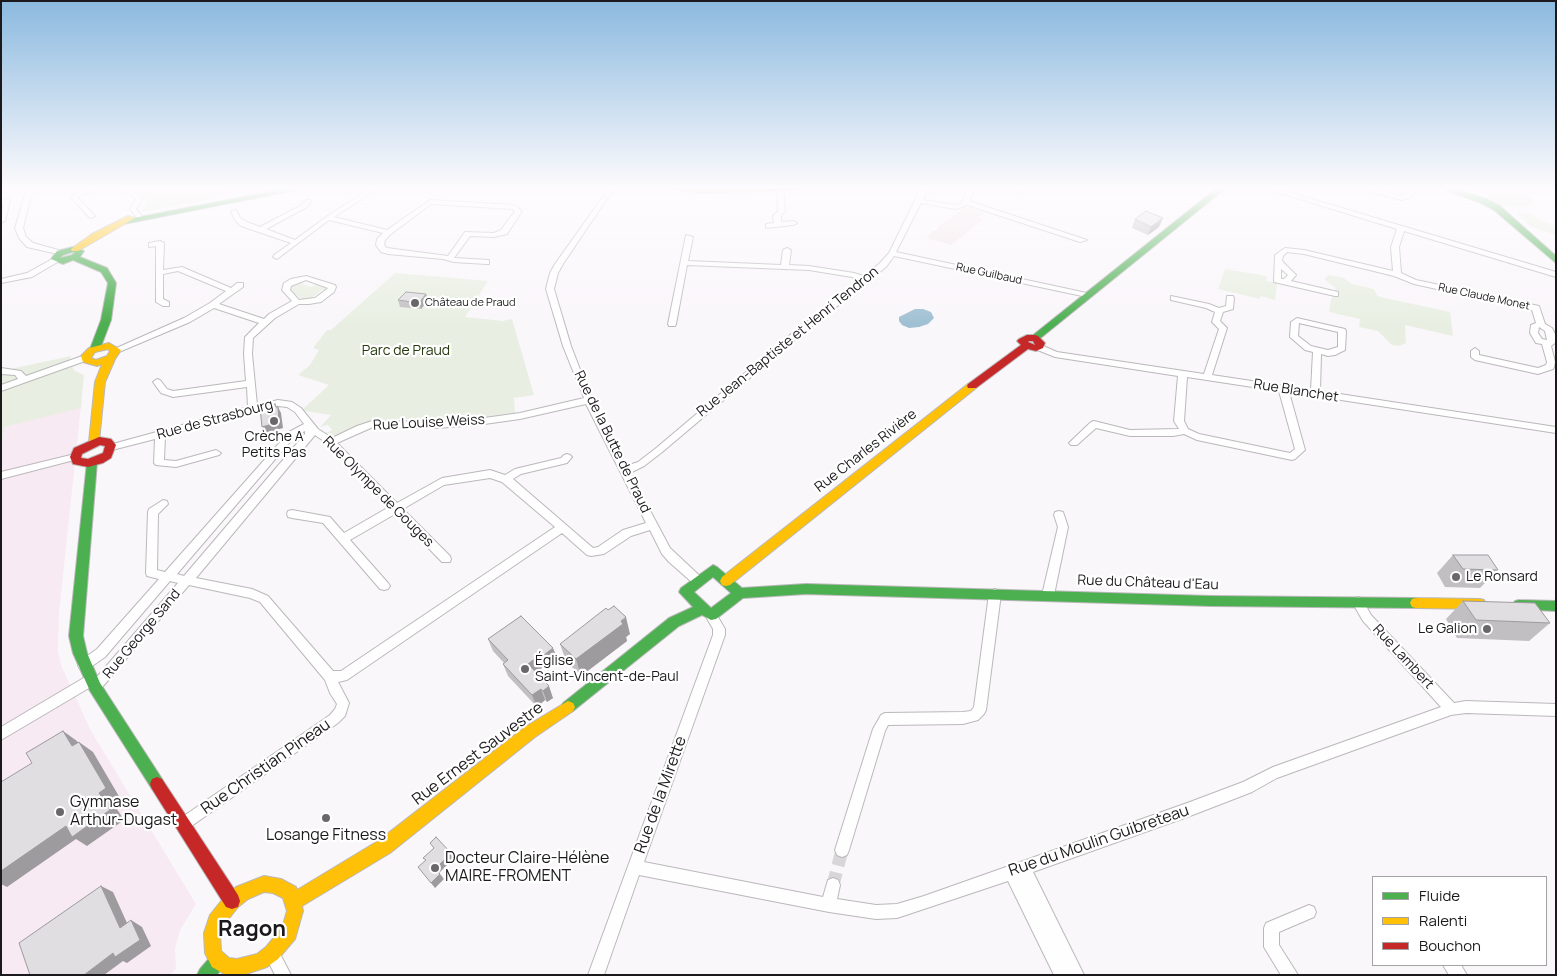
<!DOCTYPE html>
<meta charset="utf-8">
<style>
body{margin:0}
#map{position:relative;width:1557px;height:976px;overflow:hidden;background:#faf7fb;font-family:Manrope,sans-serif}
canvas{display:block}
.frame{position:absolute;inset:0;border:2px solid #1b191b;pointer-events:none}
.legend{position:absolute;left:1372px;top:876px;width:175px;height:90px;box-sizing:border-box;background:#fff;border:1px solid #a4a3a4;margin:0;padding:6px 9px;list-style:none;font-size:15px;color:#1b191b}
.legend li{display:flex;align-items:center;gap:10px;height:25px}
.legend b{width:25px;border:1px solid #a4a3a4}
</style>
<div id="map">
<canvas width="1557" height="976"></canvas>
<div class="frame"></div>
<ul class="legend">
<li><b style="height:6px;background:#4caf50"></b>Fluide</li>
<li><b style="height:6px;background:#ffc107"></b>Ralenti</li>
<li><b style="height:6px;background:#c62828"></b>Bouchon</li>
</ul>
</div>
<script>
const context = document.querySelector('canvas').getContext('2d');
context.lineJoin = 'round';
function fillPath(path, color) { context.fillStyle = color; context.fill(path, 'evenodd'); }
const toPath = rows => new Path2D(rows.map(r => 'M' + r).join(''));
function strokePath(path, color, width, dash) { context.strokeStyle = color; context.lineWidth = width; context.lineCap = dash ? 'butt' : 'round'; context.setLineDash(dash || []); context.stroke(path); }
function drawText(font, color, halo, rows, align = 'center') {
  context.font = font + ' Manrope,sans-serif'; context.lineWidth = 4.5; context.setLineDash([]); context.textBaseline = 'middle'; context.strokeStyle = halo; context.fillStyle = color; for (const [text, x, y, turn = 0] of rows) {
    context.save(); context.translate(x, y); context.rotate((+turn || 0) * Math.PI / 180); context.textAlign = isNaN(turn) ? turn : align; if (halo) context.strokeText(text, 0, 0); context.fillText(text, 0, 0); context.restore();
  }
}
fillPath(toPath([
 [81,406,59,613,58,651,61,665,91,731,196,904,180,930,175,949,176,969,170,975,1,975,1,447,5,427]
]), '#f8eaf2');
fillPath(toPath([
 [965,207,984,213,979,217,984,219,951,245,926,238,933,231,937,231,939,226]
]), '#f3e6ea');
fillPath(toPath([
 [128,188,227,188,222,195,214,199,142,212,147,202,146,199],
 [1485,193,1516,194,1520,196,1532,197,1534,201,1527,207,1499,206],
 [1518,212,1528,213,1556,227,1556,235,1531,227,1517,213],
 [1225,269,1267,276,1266,281,1277,283,1275,300,1260,296,1260,299,1218,289],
 [395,273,488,281,465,317,503,321,512,319,534,395,514,398,515,413,478,418,474,416,460,417,454,421,447,421,444,418,429,419,424,422,400,418,394,421,377,420,363,423,337,436,326,433,332,430,328,425,320,427,331,415,305,411,303,409,329,385,298,375,310,365,319,350,313,348,327,330,331,330],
 [1329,275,1344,278,1352,284,1374,289,1377,295,1380,297,1450,312,1453,336,1405,325,1406,343,1399,346,1392,345,1378,331,1359,327,1360,319,1329,312,1331,299,1335,294,1335,287,1325,280,1325,278],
 [301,280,305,281,302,284,312,287,316,284,328,288,326,291,322,290,312,298,315,299,303,300,289,290,289,286],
 [71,356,69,362,75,371,84,375,81,408,5,427,1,447,1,371]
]), '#e8efe2');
fillPath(toPath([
 [915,309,923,309,931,312,934,318,928,324,919,327,909,328,902,325,899,321,899,317]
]), '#9fc0d2');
strokePath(toPath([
 [833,885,842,850]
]), '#d9d6d9', 13, [13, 7]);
const street = toPath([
 [27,188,33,188,23,228,26,237,33,243,62,251,62,255,27,247,19,238,15,228,27,188],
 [88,188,99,188,77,197,95,216,91,218,89,217,70,196,88,188],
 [116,188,126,188,140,195,142,199,136,209,142,216,140,217,136,217,130,209,136,199,135,197,116,188],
 [371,188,379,188,334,217,387,230,430,200,514,205,522,211,507,234,494,237,470,236,454,258,489,260,489,264,486,264,454,262,443,259,388,254,381,252,376,245,377,239,383,233,329,220,277,259,273,257,274,255,291,243,241,226,235,220,231,211,236,210,240,218,247,222,260,227,302,205,306,200,310,200,311,201,307,207,266,229,295,240,326,217,371,188],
 [431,204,512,209,515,211,501,230,494,233,465,232,448,256,387,248,384,245,385,240,391,234,431,204],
 [610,188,617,188,606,200,563,264,558,273,554,289,571,346,588,390,626,466,638,462,655,449,790,335,860,280,852,277,809,270,687,265,676,324,675,326,669,326,668,324,686,235,693,237,688,261,781,265,783,250,787,248,791,250,789,265,809,266,854,273,864,276,880,263,889,253,921,188,928,188,923,200,956,205,961,204,968,188,975,188,969,201,1087,240,1080,242,967,205,956,209,921,203,896,252,1087,293,1091,295,1087,297,894,256,886,267,796,339,661,453,644,466,630,473,670,548,702,578,704,581,702,584,698,585,694,584,669,562,662,554,650,530,631,536,604,554,591,556,587,555,562,533,347,680,338,682,349,703,345,716,338,723,183,832,178,830,176,825,178,820,330,715,335,709,337,704,330,693,325,680,260,602,250,598,189,585,99,691,95,692,91,691,89,688,1,740,1,727,87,676,91,675,96,678,178,583,170,581,105,657,88,669,84,670,80,669,78,665,80,661,97,649,159,579,147,576,146,573,148,512,149,509,163,500,167,501,168,504,158,514,157,570,165,572,289,432,304,424,295,412,287,407,278,406,165,436,164,460,176,461,216,450,221,453,219,455,176,467,156,465,154,463,155,439,112,450,109,449,107,447,109,445,248,407,247,387,173,397,161,393,153,382,157,379,160,380,167,389,173,391,246,381,244,354,245,337,259,323,214,308,190,322,119,352,116,353,112,350,184,318,210,303,226,291,178,271,163,274,163,299,169,302,169,306,163,306,156,302,156,246,149,247,149,243,160,241,164,243,163,270,182,267,231,288,237,283,243,283,243,287,219,304,264,319,269,314,292,301,282,290,284,283,291,279,306,276,335,285,336,287,334,292,321,302,309,304,299,304,275,318,253,338,252,354,257,405,278,400,292,402,301,408,318,429,332,438,357,426,372,421,437,422,477,419,520,413,584,398,563,346,546,289,550,273,555,264,602,198,610,188],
 [306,280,328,288,327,289,315,298,299,300,290,290,291,286,306,280],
 [586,404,646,523,623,530,598,547,593,548,513,479,521,474,567,463,572,457,570,455,567,454,564,455,561,458,515,469,505,475,490,470,442,478,397,503,337,443,373,427,437,428,477,425,520,419,586,404],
 [305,431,305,434,184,576,177,574,295,436,305,431],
 [315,435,328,444,389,507,344,533,330,517,292,510,288,511,287,514,288,517,292,518,323,523,380,589,384,590,388,589,390,586,388,583,350,540,395,514,442,562,450,562,451,559,450,556,403,509,444,485,490,478,502,482,555,527,341,671,333,671,268,596,252,589,196,578,315,435],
 [783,188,785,211,781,216,781,222,793,221,797,223,793,225,766,228,766,224,774,223,773,216,778,211,777,189,783,188],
 [1020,188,1027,188,1022,193,1019,191,1020,188],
 [1264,188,1275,188,1556,272,1556,277,1404,231,1399,247,1401,273,1416,280,1539,306,1545,324,1552,328,1556,336,1555,343,1551,346,1555,362,1554,367,1553,369,1538,374,1475,360,1471,357,1471,351,1475,348,1479,351,1479,355,1538,368,1546,365,1547,362,1542,344,1536,343,1530,333,1531,325,1536,323,1532,310,1414,284,1394,276,1304,254,1287,252,1283,256,1282,261,1296,275,1291,281,1338,292,1338,296,1335,296,1274,282,1275,255,1285,248,1304,250,1393,271,1391,247,1397,229,1264,188],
 [1281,269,1288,275,1284,279,1281,279,1281,269],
 [1539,327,1545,331,1547,340,1542,339,1538,333,1539,327],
 [1359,188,1371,188,1401,196,1405,195,1412,188,1419,188,1409,198,1401,200,1359,188],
 [7,199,10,201,5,221,1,223,3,204,1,204,1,200,7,199],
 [54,258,57,258,61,260,32,277,1,283,1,279,27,273,54,258],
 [1171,296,1209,304,1219,308,1226,306,1227,296,1233,296,1234,298,1233,309,1223,312,1220,321,1227,328,1212,375,1311,390,1313,352,1305,350,1290,337,1291,322,1297,318,1345,329,1346,331,1345,350,1335,355,1328,356,1321,354,1320,391,1556,427,1556,433,1289,392,1305,450,1295,459,1292,460,1197,440,1184,434,1173,436,1130,436,1096,428,1077,445,1071,445,1069,443,1071,441,1091,422,1094,421,1130,430,1179,429,1174,421,1178,376,1055,357,1035,349,1035,345,1041,345,1057,352,1204,374,1219,329,1212,322,1215,312,1206,308,1171,300,1171,296],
 [1299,323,1338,332,1338,347,1328,350,1311,346,1298,336,1299,323],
 [1187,377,1279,391,1295,449,1290,453,1199,434,1188,429,1184,421,1187,377],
 [85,355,89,358,88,360,1,391,1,385,18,379,15,375,1,374,1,368,21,371,26,376,85,355],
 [75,454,78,455,80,457,78,459,1,479,1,472,75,454],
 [1059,511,1063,512,1068,527,1054,595,1052,598,1048,600,1044,598,1042,595,1058,527,1054,515,1055,512,1059,511],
 [995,589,999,591,1001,594,986,710,984,714,978,720,963,724,888,725,885,731,849,850,847,855,842,857,837,855,835,850,873,729,881,715,885,713,963,712,971,711,974,707,989,594,991,591,995,589],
 [1358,597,1362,599,1371,615,1454,703,1466,701,1556,704,1556,716,1466,713,1451,715,1277,778,1252,792,1190,816,1033,872,1084,975,1054,975,1008,881,897,918,876,919,829,912,639,875,604,975,588,975,713,635,713,629,705,615,707,612,711,610,715,612,725,629,725,635,644,862,823,897,828,880,833,878,838,880,840,885,837,899,876,905,897,904,924,896,1190,802,1243,782,1273,767,1441,707,1363,621,1352,602,1354,599,1358,597],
 [1309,905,1314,907,1316,912,1314,917,1279,932,1279,945,1298,975,1281,975,1264,947,1264,928,1266,923,1309,905],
 [272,945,277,948,291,975,275,975,264,953,267,948,272,945],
 [1443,965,1461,965,1467,975,1449,975,1443,965]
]);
const fast = toPath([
 [289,188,307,188,124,224,120,222,124,220,289,188],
 [1217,188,1226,188,1038,340,1032,340,1032,336,1217,188],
 [1440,188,1453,188,1487,199,1500,206,1556,256,1556,263,1494,210,1481,203,1440,188],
 [73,247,84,251,80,257,107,268,116,283,111,320,100,349,95,352,90,349,101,320,108,283,101,272,73,260,63,264,51,259,57,251,73,247],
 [73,252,75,252,72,255,60,258,63,255,73,252],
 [92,458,97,462,83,636,87,653,100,683,162,779,164,784,162,789,157,791,152,789,90,691,73,653,69,636,87,462,92,458],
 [713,565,717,567,742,588,806,584,1211,596,1416,598,1420,599,1422,603,1420,607,1416,608,1211,606,806,594,743,598,716,619,711,620,702,615,679,626,573,711,568,713,563,711,561,707,563,703,669,618,693,607,679,592,681,588,713,565],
 [713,577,731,593,711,608,694,592,713,577],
 [1519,600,1556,601,1556,611,1515,609,1513,605,1515,601,1519,600],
 [218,952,224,955,227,961,217,975,197,975,200,969,212,955,218,952]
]);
const slow = toPath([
 [128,216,135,218,78,251,72,251,71,249,92,234,128,216],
 [109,343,121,350,115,359,105,382,99,442,94,446,89,442,95,382,102,364,97,366,83,362,81,356,89,348,109,343],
 [108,349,110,351,107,356,96,360,91,358,95,352,108,349],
 [972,383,976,384,977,386,976,388,730,585,726,586,722,585,720,581,722,577,968,384,972,383],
 [1416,598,1480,599,1484,600,1486,604,1484,608,1480,609,1416,608,1412,607,1410,603,1412,599,1416,598],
 [568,701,573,703,575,707,573,711,535,737,390,853,302,906,303,911,295,939,278,959,267,967,243,975,226,975,212,967,205,953,204,933,210,915,226,895,236,887,264,876,281,879,296,887,297,890,378,841,525,727,568,701],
 [264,892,273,893,283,898,287,911,282,928,266,947,257,954,237,959,229,958,221,951,220,933,223,926,238,907,248,899,264,892]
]);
const jam = toPath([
 [664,188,700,189,800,188,796,190,700,193,664,188],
 [1035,335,1038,336,1045,343,1043,348,1036,351,1028,349,976,388,968,388,967,386,968,384,1021,345,1017,341,1019,339,1027,335,1035,335],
 [1033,341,1035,345,1028,342,1029,341,1033,341],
 [99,437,111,439,116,445,111,458,103,463,88,467,73,464,70,457,74,448,99,437],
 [100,445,105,446,103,453,88,459,81,458,82,454,100,445],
 [157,777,162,779,238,895,240,901,238,907,232,909,226,907,152,789,150,784,152,779,157,777]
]);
strokePath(street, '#bbb8bb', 2);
strokePath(fast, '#bbb8bb', 2);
strokePath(slow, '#bbb8bb', 2);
strokePath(jam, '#bbb8bb', 2);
fillPath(street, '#fefefe');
fillPath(fast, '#4caf50');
fillPath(slow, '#ffc107');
fillPath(jam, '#c62828');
fillPath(toPath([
 [1135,219,1159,227,1148,235,1132,228],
 [426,294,428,300,421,309,400,307,398,300],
 [1453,555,1498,570,1480,588,1445,587,1437,573],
 [1463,601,1550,623,1529,641,1457,638,1446,619],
 [521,616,558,660,549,667,546,665,536,672,553,698,547,702,545,700,537,707,508,676,503,664,504,663,493,651,488,639],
 [630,634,626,637,627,641,581,676,566,661,560,644]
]), '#c1bfc2');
fillPath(toPath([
 [1163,218,1159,227,1148,235,1151,227],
 [426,294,428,300,421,309,419,303],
 [275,404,278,409,278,407,281,413,283,428,266,433,262,427,276,407],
 [626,617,630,634,626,637,627,641,581,676,576,659],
 [553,648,558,660,549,667,544,655],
 [542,653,546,665,532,675,528,664],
 [549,686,553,698,547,702,543,691],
 [541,689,545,700,537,707,532,695],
 [63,731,77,741,86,757,72,746],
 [79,742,93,752,120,798,113,803,124,820,87,846,76,839,7,887,1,884,1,871,99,793],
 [451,853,454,858,439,873,435,869],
 [440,874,444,879,435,888,431,883],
 [101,886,113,892,132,934,120,928],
 [131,920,142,927,151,946,127,963,123,961,104,975,84,975,113,953]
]), '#9d9b9e');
const building = toPath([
 [1146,211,1163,218,1151,227,1135,219,1146,211],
 [406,292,426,294,419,303,398,300,406,292],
 [275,404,276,407,278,407,279,422,262,427,260,408,275,404],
 [1453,555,1488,555,1498,570,1463,569,1453,555],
 [1463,601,1535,603,1550,623,1476,620,1463,601],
 [614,606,626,617,621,621,623,624,576,659,560,644,606,608,608,610,614,606],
 [521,616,553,648,544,655,542,653,528,664,549,686,543,691,541,689,532,695,503,664,508,660,488,639,521,616],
 [63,731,72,746,79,742,106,788,99,793,110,810,72,837,66,826,1,871,1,782,32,763,26,753,63,731],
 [436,837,451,853,435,869,440,874,431,883,418,867,426,860,423,858,434,848,430,843,436,837],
 [101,886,120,928,131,920,140,940,115,957,113,953,84,975,30,975,19,943,101,886]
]);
fillPath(building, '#e0dee1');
strokePath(building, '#9d9b9e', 1);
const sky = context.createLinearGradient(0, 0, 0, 325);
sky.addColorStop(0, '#8bb9df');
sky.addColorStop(0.58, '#fdfbfd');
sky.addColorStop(1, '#fdfbfd00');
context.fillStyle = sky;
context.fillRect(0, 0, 1557, 325);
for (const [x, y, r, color] of [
 [415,303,5,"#696769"],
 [274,421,5,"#696769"],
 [1456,577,5,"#696769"],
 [1487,629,5,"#696769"],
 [525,669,5,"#696769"],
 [60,812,5,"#696769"],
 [326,818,5,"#696769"],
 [435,868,5,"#696769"]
]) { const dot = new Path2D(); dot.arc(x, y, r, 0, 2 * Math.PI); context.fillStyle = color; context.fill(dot); strokePath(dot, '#fff', 2); }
drawText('11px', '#1b191b', '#fff', [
 ["Rue Guilbaud",989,274,12],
 ["Rue Claude Monet",1484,297,12]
]);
drawText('11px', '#1b191b', '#fff', [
 ["Château de Praud",425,303]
], 'left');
drawText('14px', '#1b191b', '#fff', [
 ["Rue Jean-Baptiste et Henri Tendron",788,342,-39],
 ["Rue Blanchet",1296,391,9],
 ["Rue de Strasbourg",215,420,-15],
 ["Rue Louise Weiss",429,423,-3],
 ["Rue de la Butte de Praud",612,442,64],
 ["Rue Charles Rivière",866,451,-38],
 ["Rue Olympe de Gouges",378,492,45],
 ["Rue du Château d'Eau",1148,583,2],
 ["Rue George Sand",142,634,-50],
 ["Rue Lambert",1403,657,47]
]);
drawText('14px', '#24390c', '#fff', [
 ["Parc de Praud",406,351]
]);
drawText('14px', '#1b191b', '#fff', [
 ["Crèche A",274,437,"center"],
 ["Petits Pas",274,453,"center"],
 ["Le Ronsard",1466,577],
 ["Le Galion",1477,629,"right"],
 ["Église",535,661],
 ["Saint-Vincent-de-Paul",535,677]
], 'left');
drawText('16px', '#1b191b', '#fff', [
 ["Rue Ernest Sauvestre",478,754,-37],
 ["Rue Christian Pineau",266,767,-35],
 ["Rue de la Mirette",661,795,-70],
 ["Rue du Moulin Guibreteau",1099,841,-19]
]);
drawText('16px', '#1b191b', '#fff', [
 ["Gymnase",70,803],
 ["Arthur-Dugast",70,821],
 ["Losange Fitness",326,836,"center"],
 ["Docteur Claire-Hélène",445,859],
 ["MAIRE-FROMENT",445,877]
], 'left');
drawText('bold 22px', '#1b191b', '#fff', [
 ["Ragon",252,930]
]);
</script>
